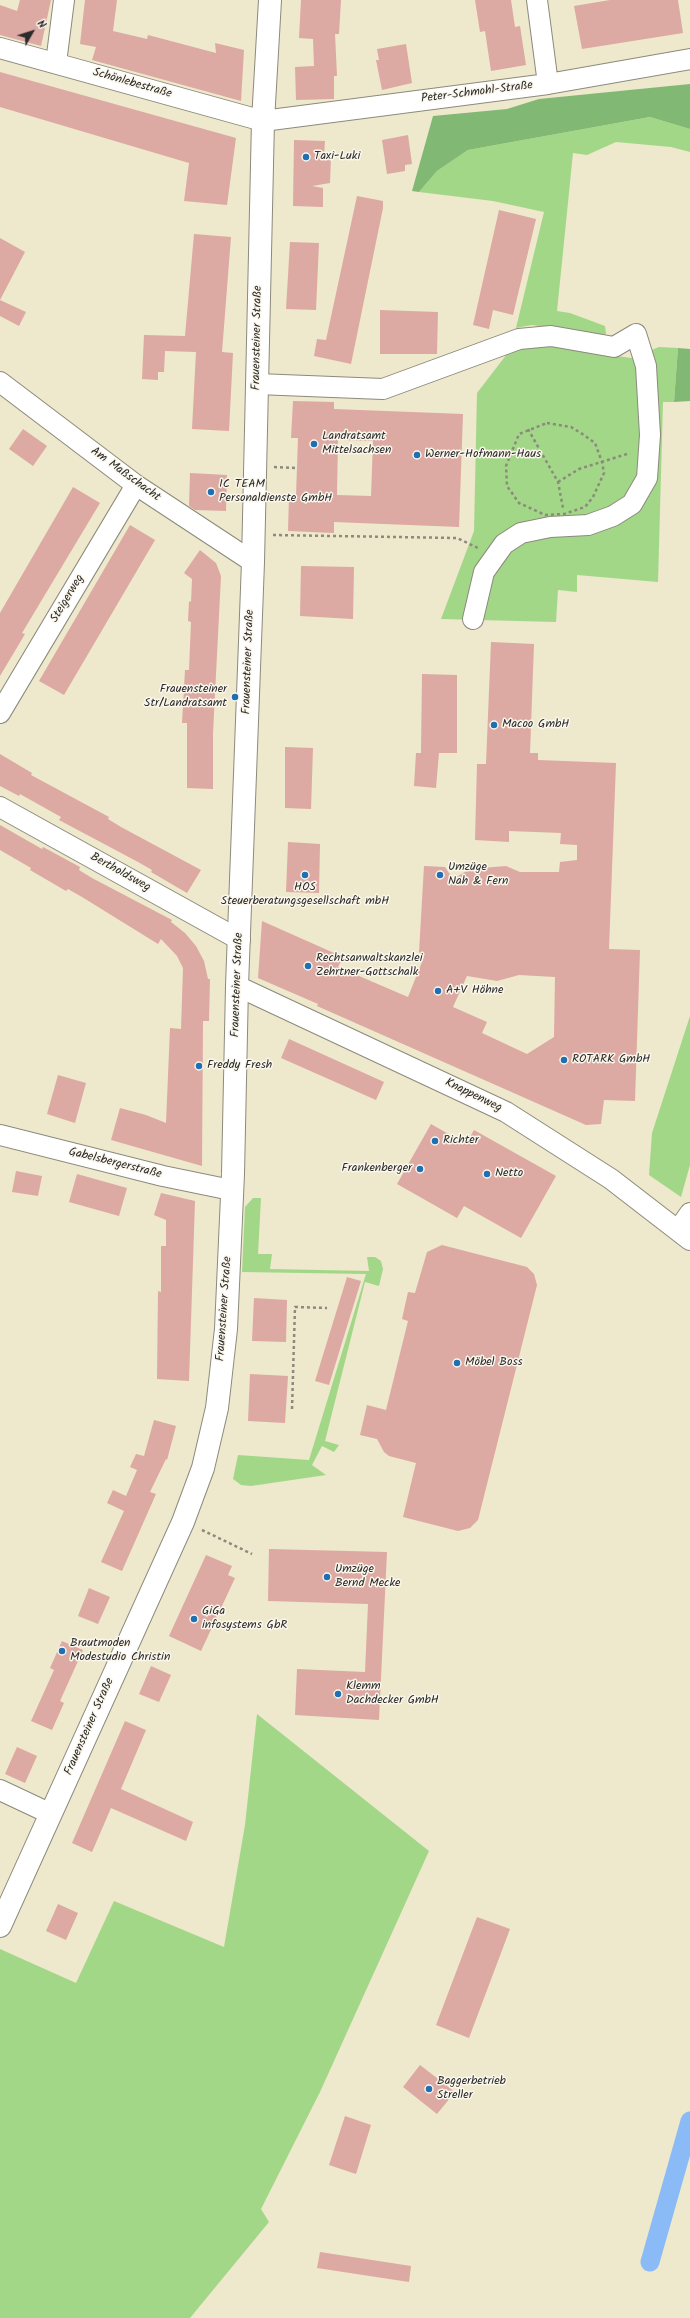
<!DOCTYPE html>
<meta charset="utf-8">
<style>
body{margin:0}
#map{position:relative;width:690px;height:2318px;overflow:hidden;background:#eee8cc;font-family:Kalam,sans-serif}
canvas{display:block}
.north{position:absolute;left:12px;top:12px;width:40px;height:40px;-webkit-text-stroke:3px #fbf7ec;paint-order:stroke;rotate:51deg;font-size:11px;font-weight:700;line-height:16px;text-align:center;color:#2b2b2b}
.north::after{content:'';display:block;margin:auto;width:14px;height:18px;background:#2b2b2b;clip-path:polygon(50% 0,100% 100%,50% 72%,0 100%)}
</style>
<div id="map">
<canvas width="690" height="2318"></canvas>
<div class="north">N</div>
</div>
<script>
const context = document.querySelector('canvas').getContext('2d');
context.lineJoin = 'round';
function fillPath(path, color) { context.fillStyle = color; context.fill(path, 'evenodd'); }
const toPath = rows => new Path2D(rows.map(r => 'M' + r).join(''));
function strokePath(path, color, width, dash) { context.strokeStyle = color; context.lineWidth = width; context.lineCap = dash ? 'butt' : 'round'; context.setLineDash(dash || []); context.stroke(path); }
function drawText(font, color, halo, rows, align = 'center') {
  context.font = font + ' Kalam,sans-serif'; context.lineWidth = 3; context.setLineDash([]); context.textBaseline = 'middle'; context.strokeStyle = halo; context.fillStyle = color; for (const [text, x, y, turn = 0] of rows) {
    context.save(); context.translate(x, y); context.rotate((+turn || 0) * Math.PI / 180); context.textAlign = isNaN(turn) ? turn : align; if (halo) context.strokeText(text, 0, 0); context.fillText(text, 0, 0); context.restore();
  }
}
fillPath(toPath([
 [650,117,690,129,690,152,671,147,616,142,587,155,573,153,557,311,570,313,605,326,606,334,600,335,532,325,516,328,544,212,493,201,419,192,437,171,468,150],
 [541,345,631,358,659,347,678,348,674,402,663,402,658,582,577,575,577,592,558,590,556,622,441,619,474,531,477,393,510,350],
 [690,1016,690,1165,681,1197,649,1175,652,1133],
 [253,1198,261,1198,258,1254,272,1254,270,1269,369,1271,367,1257,375,1257,381,1261,383,1269,379,1286,365,1282,325,1441,339,1445,334,1452,322,1446,312,1465,326,1475,251,1486,241,1485,233,1479,238,1455,309,1460,366,1274,242,1272,245,1207],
 [257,1714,429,1851,320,2092,261,2209,269,2222,190,2318,0,2318,0,1949,76,1983,114,1901,224,1947,245,1825]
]), '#a2d788');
fillPath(toPath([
 [690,84,690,129,650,117,468,150,437,171,419,192,412,191,433,116,507,109,539,99],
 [678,348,690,349,690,401,674,402]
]), '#81b874');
strokePath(toPath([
 [650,2262,690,2121]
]), '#8bbbf6', 19);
fillPath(toPath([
 [20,0,51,0,41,46,0,35,0,5,17,11],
 [85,0,117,0,113,31,147,39,148,35,216,53,215,43,244,50,241,101,92,60,96,47,80,44],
 [301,0,341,0,339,34,335,34,337,76,334,76,334,99,296,100,295,67,314,66,313,39,299,38],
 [475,0,511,0,515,27,520,26,526,65,491,71,485,31,480,32],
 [610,0,678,0,683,33,582,49,574,6],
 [406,44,412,83,382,90,376,60,379,60,377,49],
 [0,72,236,138,227,205,184,201,189,163,0,107],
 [408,135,412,164,405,165,405,171,387,174,382,140],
 [294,140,325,141,324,157,331,157,330,183,312,186,323,188,323,207,293,206],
 [357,196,383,201,383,208,351,364,314,356,317,339,326,340],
 [499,210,536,219,513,315,493,310,489,329,473,325],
 [194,234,231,237,222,352,233,353,229,431,192,429,196,352,165,351,164,372,158,372,158,380,142,379,144,335,185,336],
 [0,238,25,252,0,300,26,312,19,326,0,316],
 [290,242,319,243,316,310,286,309],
 [380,310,438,312,437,354,380,354],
 [293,401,334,402,334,409,463,414,459,527,334,522,334,533,288,531,289,496,296,496,298,438,291,438],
 [338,440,373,441,371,496,337,495],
 [23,429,47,446,33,466,9,449],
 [190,473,227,475,226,511,195,510,189,506],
 [73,487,100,503,22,633,25,634,0,676,0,613],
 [130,525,155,540,64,695,39,681],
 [200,550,216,563,221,576,213,733,213,789,187,788,187,723,182,723,185,670,189,670,191,622,188,621,189,601,191,602,192,579,184,573],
 [301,566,354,567,353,619,300,616],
 [491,642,534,644,530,753,538,753,538,760,616,763,609,949,640,950,635,1101,604,1100,601,1124,586,1125,317,1006,318,1004,258,978,262,921,343,957,338,967,408,997,424,957,419,952,424,866,445,867,453,879,470,869,506,866,520,872,559,872,560,862,577,860,577,845,560,844,561,833,509,831,509,842,475,840,477,764,486,764],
 [519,975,555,977,554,1037,527,1054,482,1033,487,1022,453,1007,467,976,497,981],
 [422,674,457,675,457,753,439,753,436,788,414,786,416,753,421,753],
 [285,747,313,748,311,809,285,808],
 [0,754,32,773,31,775,109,817,108,819,121,827,201,870,187,893,151,872,152,870,138,862,59,820,61,817,20,794,19,796,0,786],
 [0,825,42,849,43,847,80,867,79,870,92,878,172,920,171,922,185,933,196,946,204,961,208,979,210,979,209,1021,203,1021,202,1166,111,1140,120,1108,146,1115,166,1123,170,1028,181,1029,183,968,177,956,161,939,158,944,82,897,68,889,66,891,30,870,31,868,0,850],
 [288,842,320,844,319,893,286,892],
 [289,1039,384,1082,376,1100,281,1058],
 [58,1075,86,1083,75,1123,47,1114],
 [431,1124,466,1144,474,1130,556,1176,521,1238,464,1206,457,1218,397,1184],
 [16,1171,42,1176,38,1196,12,1192],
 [77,1174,127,1188,119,1216,69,1202],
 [161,1193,195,1201,189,1381,157,1379,158,1291,161,1292,161,1246,166,1246,166,1220,154,1215],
 [442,1245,527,1267,534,1274,537,1285,478,1520,470,1528,458,1531,403,1517,416,1463,389,1456,384,1452,377,1439,360,1435,367,1405,386,1410,408,1321,402,1319,408,1292,415,1293,427,1252],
 [347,1277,361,1281,329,1385,315,1381],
 [254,1298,287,1300,286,1342,252,1341],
 [250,1374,288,1376,285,1423,248,1421],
 [154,1420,176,1426,167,1460,166,1459,150,1492,156,1494,122,1571,101,1562,124,1511,107,1503,113,1490,126,1496,137,1470,130,1467,136,1454,144,1456],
 [269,1549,387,1552,379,1720,295,1715,297,1669,365,1672,368,1604,268,1601],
 [206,1555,232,1566,228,1575,235,1578,201,1651,169,1636],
 [89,1588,110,1597,98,1624,78,1616],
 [62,1641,83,1650,60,1701,64,1703,52,1730,31,1721,54,1670,50,1668],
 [151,1666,171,1675,159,1702,139,1694],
 [125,1721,146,1730,121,1789,193,1822,186,1841,111,1808,92,1852,72,1843],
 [17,1747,37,1756,25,1783,5,1774],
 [58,1904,78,1913,66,1940,46,1931],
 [477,1917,510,1929,469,2038,436,2025],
 [420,2065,455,2092,437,2114,403,2087],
 [345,2116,371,2125,356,2174,329,2165],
 [320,2252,411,2266,409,2282,317,2268]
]), '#dda9a3');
const minor = toPath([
 [537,0,548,84],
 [0,48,263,121,548,84,690,59],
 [56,63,64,0],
 [0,382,136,485,253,562],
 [257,384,383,389,519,339,551,336,614,347,636,334,646,366,650,435,647,478,632,504,613,516,588,525,550,527,521,533,504,544,484,572,473,619],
 [0,713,136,485],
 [0,807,240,940],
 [237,986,506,1112,611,1179,690,1240],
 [0,1135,163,1176,231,1190],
 [678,1230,690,1213],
 [0,1790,51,1814]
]);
const major = toPath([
 [0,1926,183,1522,203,1468,217,1408,226,1329,233,1174,237,986,253,562,263,121,270,0]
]);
strokePath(minor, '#8c8a7c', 22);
strokePath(major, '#8c8a7c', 24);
strokePath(toPath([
 [547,423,571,427,584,435,595,443,602,462,604,473,593,497,585,507,564,514,545,515,519,503,507,486,506,466,519,434,547,423],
 [528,429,558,482,563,508],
 [274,467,297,468],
 [558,482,579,469,630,453],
 [273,535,457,538,478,548],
 [292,1409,295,1307,327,1308],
 [202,1530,252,1554]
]), '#8c8a7c', 2.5, [3, 3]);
strokePath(minor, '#fff', 20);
strokePath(major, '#fff', 22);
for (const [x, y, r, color] of [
 [306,157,4,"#1f6fb2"],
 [314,444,4,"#1f6fb2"],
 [417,455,4,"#1f6fb2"],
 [211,492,4,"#1f6fb2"],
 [235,697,4,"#1f6fb2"],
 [494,725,4,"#1f6fb2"],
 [305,875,4,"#1f6fb2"],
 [440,875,4,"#1f6fb2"],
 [308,966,4,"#1f6fb2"],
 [438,991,4,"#1f6fb2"],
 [564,1060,4,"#1f6fb2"],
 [199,1066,4,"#1f6fb2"],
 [435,1141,4,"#1f6fb2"],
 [420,1169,4,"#1f6fb2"],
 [487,1174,4,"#1f6fb2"],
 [457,1363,4,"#1f6fb2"],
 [327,1577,4,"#1f6fb2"],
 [194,1619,4,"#1f6fb2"],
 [62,1651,4,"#1f6fb2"],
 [338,1694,4,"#1f6fb2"],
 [429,2089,4,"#1f6fb2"]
]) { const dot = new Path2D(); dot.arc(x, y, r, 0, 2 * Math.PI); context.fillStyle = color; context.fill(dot); strokePath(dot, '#fbf7ec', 1.5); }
drawText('12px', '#2b2b2b', '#fbf7ec', [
 ["Schönlebestraße",132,84,16],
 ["Peter-Schmohl-Straße",477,93,-7],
 ["Frauensteiner Straße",258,338,-89],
 ["Am Maßschacht",125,475,36],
 ["Steigerweg",68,599,-59],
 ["Frauensteiner Straße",249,662,-88],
 ["Bertholdsweg",120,873,29],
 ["Frauensteiner Straße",238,985,-88],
 ["Knappenweg",473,1096,26],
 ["Gabelsbergerstraße",115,1164,14],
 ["Frauensteiner Straße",225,1309,-86],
 ["Frauensteiner Straße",90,1727,-66]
]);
drawText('12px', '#2b2b2b', '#fbf7ec', [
 ["Taxi-Luki",314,157],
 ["Landratsamt",322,437],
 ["Mittelsachsen",322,451],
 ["Werner-Hofmann-Haus",425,455],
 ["IC TEAM",219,485],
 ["Personaldienste GmbH",219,499],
 ["Frauensteiner",227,690,"right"],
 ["Str/Landratsamt",227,704,"right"],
 ["Macoo GmbH",502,725],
 ["Umzüge",448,868],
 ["Nah & Fern",448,882],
 ["HOS",305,888,"center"],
 ["Steuerberatungsgesellschaft mbH",305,902,"center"],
 ["Rechtsanwaltskanzlei",316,959],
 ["Zehrtner-Gottschalk",316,973],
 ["A+V Höhne",446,991],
 ["ROTARK GmbH",572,1060],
 ["Freddy Fresh",207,1066],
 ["Richter",443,1141],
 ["Frankenberger",412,1169,"right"],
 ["Netto",495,1174],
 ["Möbel Boss",465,1363],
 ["Umzüge",335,1570],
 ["Bernd Mecke",335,1584],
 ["GiGa",202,1612],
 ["infosystems GbR",202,1626],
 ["Brautmoden",70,1644],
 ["Modestudio Christin",70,1658],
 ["Klemm",346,1687],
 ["Dachdecker GmbH",346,1701],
 ["Baggerbetrieb",437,2082],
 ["Streller",437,2096]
], 'left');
</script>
